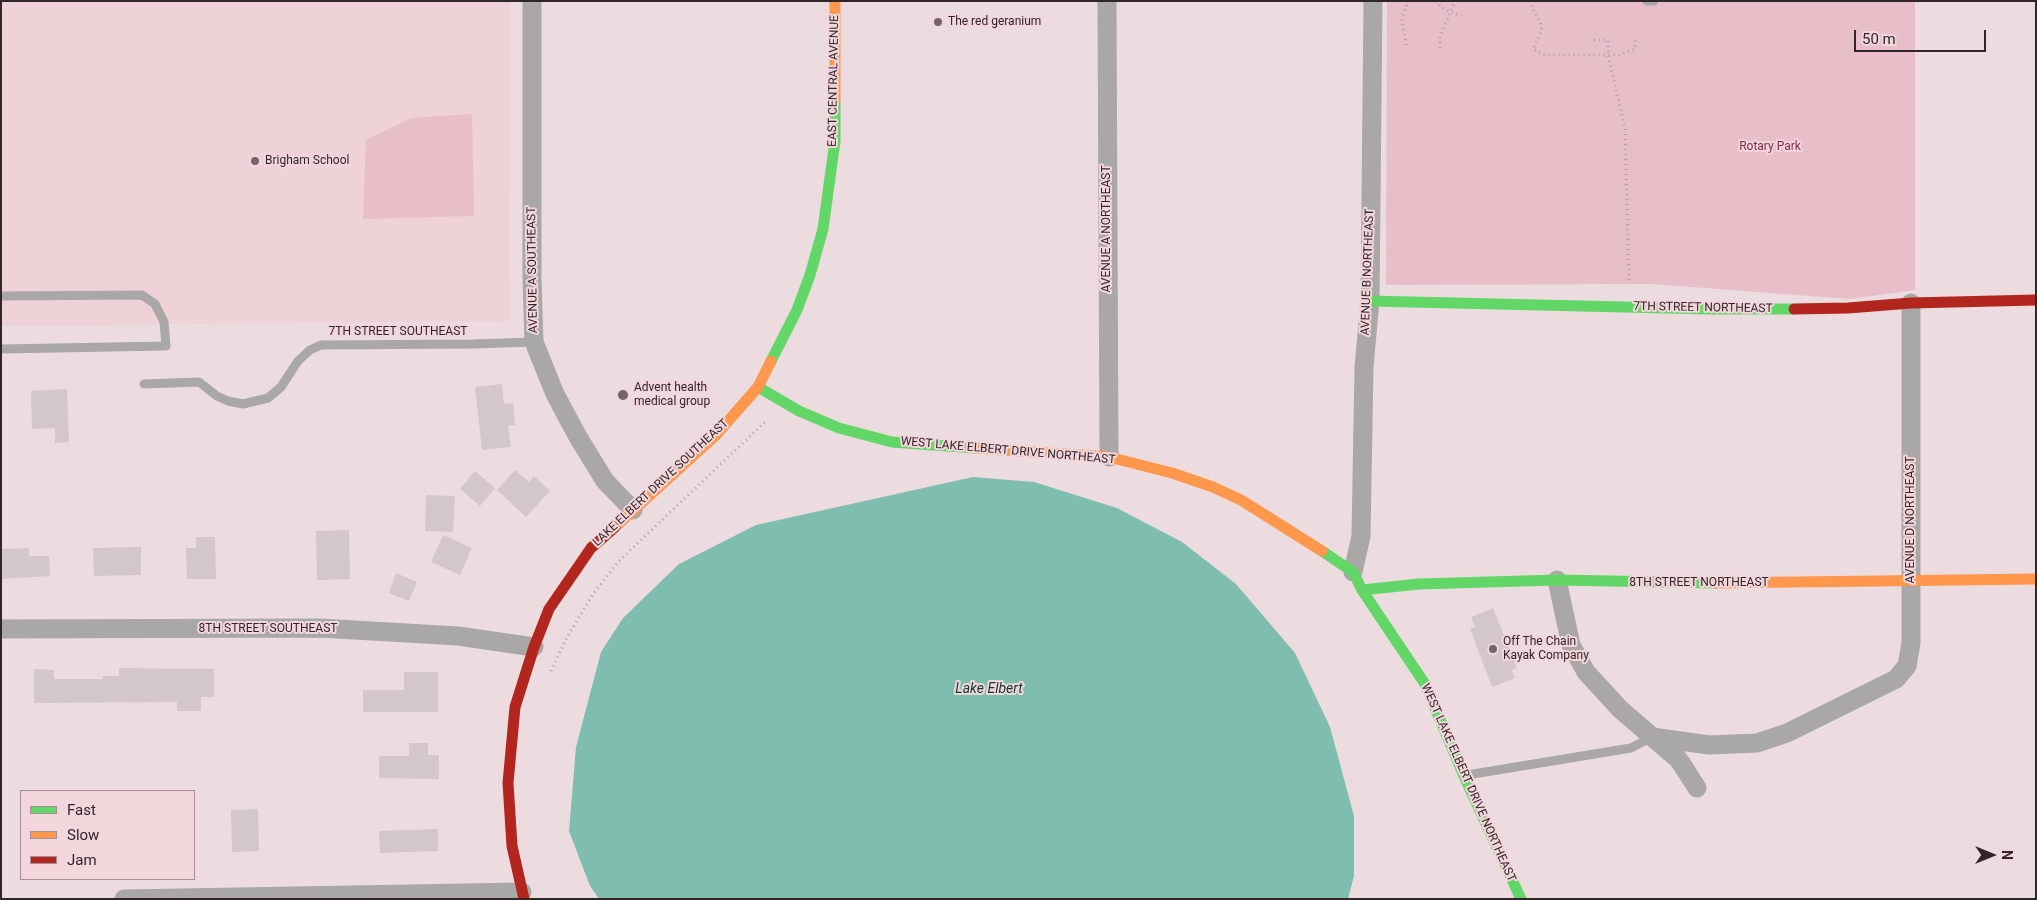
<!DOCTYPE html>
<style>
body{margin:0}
#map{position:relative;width:2037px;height:900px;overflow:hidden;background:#ecdce0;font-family:Roboto,sans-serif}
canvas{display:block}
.frame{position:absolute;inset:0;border:2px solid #302628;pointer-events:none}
.legend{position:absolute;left:20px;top:790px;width:175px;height:90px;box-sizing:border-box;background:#f2d6dc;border:1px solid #a49094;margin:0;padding:6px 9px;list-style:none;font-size:15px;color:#302628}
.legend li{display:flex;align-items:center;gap:10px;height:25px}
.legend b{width:25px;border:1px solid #a49094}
.north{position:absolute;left:1967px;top:830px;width:50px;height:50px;-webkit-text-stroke:4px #f2d6dc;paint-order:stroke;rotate:90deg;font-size:14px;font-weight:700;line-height:20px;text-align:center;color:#302628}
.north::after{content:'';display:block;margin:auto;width:18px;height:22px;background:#302628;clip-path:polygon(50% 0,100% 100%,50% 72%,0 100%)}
.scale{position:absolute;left:1854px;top:30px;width:132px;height:22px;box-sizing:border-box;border:2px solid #302628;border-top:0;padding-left:6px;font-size:15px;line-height:18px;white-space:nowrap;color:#302628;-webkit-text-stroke:4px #f2d6dc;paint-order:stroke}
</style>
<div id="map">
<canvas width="2037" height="900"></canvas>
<div class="frame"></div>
<ul class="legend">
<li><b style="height:6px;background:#63d668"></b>Fast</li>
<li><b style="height:6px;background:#ff974d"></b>Slow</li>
<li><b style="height:6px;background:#b3261e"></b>Jam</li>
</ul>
<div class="north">N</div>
<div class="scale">50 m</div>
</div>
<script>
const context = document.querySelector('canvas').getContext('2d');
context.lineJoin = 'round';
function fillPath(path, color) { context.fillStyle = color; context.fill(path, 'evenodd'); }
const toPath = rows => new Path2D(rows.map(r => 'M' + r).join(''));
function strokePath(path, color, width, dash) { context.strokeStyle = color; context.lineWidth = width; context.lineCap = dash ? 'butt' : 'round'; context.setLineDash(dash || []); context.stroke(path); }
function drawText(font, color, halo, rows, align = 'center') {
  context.font = font + ' Roboto,sans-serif'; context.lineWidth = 4; context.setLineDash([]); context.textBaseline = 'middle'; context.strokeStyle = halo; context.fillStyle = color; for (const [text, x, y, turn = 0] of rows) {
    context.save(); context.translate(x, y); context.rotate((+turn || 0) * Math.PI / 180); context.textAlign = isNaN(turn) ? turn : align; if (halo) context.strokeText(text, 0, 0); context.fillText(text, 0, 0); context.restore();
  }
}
fillPath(toPath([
 [1,1,510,1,509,321,1,326]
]), '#eed2d8');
fillPath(toPath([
 [1387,1,1915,1,1915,290,1850,299,1652,284,1386,285],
 [472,114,474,216,363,219,366,140,411,118]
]), '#e8bec8');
fillPath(toPath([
 [973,477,1034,482,1117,508,1182,542,1236,584,1295,653,1330,727,1354,816,1354,876,1348,899,599,899,590,886,569,831,576,747,601,652,623,618,679,564,756,525]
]), '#7fbeae');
fillPath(toPath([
 [502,384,504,404,513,403,515,425,508,426,511,447,482,450,475,387],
 [67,389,69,442,55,443,55,428,32,429,31,391],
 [515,470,529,482,534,476,550,491,526,517,497,490],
 [475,471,495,488,480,506,460,489],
 [426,495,455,496,453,532,425,531],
 [349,530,350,579,317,580,316,531],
 [443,535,472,548,460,575,431,562],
 [196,537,215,537,216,579,187,579,186,548,196,548],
 [141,547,141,575,94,576,93,548],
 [29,548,29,556,49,556,50,576,1,579,1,549],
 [396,573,417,582,409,601,389,593],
 [1493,608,1517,668,1512,670,1515,678,1492,687,1470,629,1475,627,1471,617],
 [119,668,214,669,214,697,201,697,201,711,177,711,177,702,34,703,34,669,54,670,54,679,103,679,103,676,119,676],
 [404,672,438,672,438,712,363,712,363,690,404,690],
 [409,743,428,743,428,755,439,755,439,779,379,778,379,756,409,756],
 [258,809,259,851,232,852,231,810],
 [438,829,438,851,380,853,379,831]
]), '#d3c7c9');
strokePath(toPath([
 [1436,1,1442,8,1462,16],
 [1529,1,1540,22,1542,30,1533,49,1545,55,1619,55,1635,49,1635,37],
 [1594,40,1608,40,1608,55,1625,128,1629,280],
 [1406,45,1402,20,1408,1],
 [1440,48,1440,37,1455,1],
 [551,671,566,639,593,594,620,560,765,422]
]), '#a5a3a4', 3, [1, 4]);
strokePath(toPath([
 [1647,1,1654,1],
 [1,296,142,295,155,304,164,322,166,346,1,349],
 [144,384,199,382,217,396,228,401,243,404,268,398,281,387,298,361,310,350,321,345,473,344,534,342],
 [1467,775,1631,748,1652,737]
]), '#a9a7a8', 9);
strokePath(toPath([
 [532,1,532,279,534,342,555,394,578,437,605,481,633,510],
 [1107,1,1109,457],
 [1353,572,1361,536,1364,367,1370,301,1373,1],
 [1557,580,1571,645,1586,672,1620,709,1679,760,1697,788],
 [1,629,320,628,458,636,534,647],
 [1652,737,1709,745,1757,743,1787,733,1896,679,1907,666,1911,643,1911,303],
 [124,899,522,892]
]), '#a9a7a8', 19);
strokePath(toPath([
 [1370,301,1708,309,1794,309],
 [771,361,797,310,810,275,823,229,835,141,835,100],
 [758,387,799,411,839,428,892,442,975,448],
 [1322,551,1353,572,1362,590,1425,684,1464,776,1521,899],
 [1362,590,1419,584,1557,580,1716,583]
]), '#63d668', 11);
strokePath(toPath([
 [835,1,835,100],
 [975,448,1109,457,1172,473,1213,487,1241,500,1322,551],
 [615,527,715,436,758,387,771,361],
 [1716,583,2036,579]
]), '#ff974d', 11);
strokePath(toPath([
 [1794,309,1848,308,1911,303,2036,300],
 [524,899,512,846,508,783,515,707,534,647,549,609,591,548,615,527]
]), '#b3261e', 11);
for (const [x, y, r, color] of [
 [938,22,5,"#726668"],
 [255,161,5,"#726668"],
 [623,395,6,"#726668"],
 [1493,649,5,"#726668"]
]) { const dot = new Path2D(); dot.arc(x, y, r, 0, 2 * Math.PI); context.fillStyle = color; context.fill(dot); strokePath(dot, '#f2d6dc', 2); }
drawText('12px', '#302628', '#f2d6dc', [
 ["The red geranium",948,22],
 ["Brigham School",265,161],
 ["Advent health",634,388],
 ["medical group",634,402],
 ["Off The Chain",1503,642],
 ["Kayak Company",1503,656]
], 'left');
drawText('12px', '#302628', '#f2d6dc', [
 ["EAST CENTRAL AVENUE",834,81,-89],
 ["AVENUE A NORTHEAST",1107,229,-90],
 ["AVENUE A SOUTHEAST",533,270,-91],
 ["AVENUE B NORTHEAST",1368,272,-88],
 ["7TH STREET NORTHEAST",1703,308,1],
 ["7TH STREET SOUTHEAST",398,332],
 ["WEST LAKE ELBERT DRIVE NORTHEAST",1008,451,5],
 ["LAKE ELBERT DRIVE SOUTHEAST",661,483,-43],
 ["AVENUE D NORTHEAST",1911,520,-90],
 ["8TH STREET NORTHEAST",1699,583],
 ["8TH STREET SOUTHEAST",268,629],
 ["WEST LAKE ELBERT DRIVE NORTHEAST",1468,783,66]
]);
drawText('12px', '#882b49', '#f2d6dc', [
 ["Rotary Park",1770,147]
]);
drawText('italic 14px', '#103c32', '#f2d6dc', [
 ["Lake Elbert",989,689]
]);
</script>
